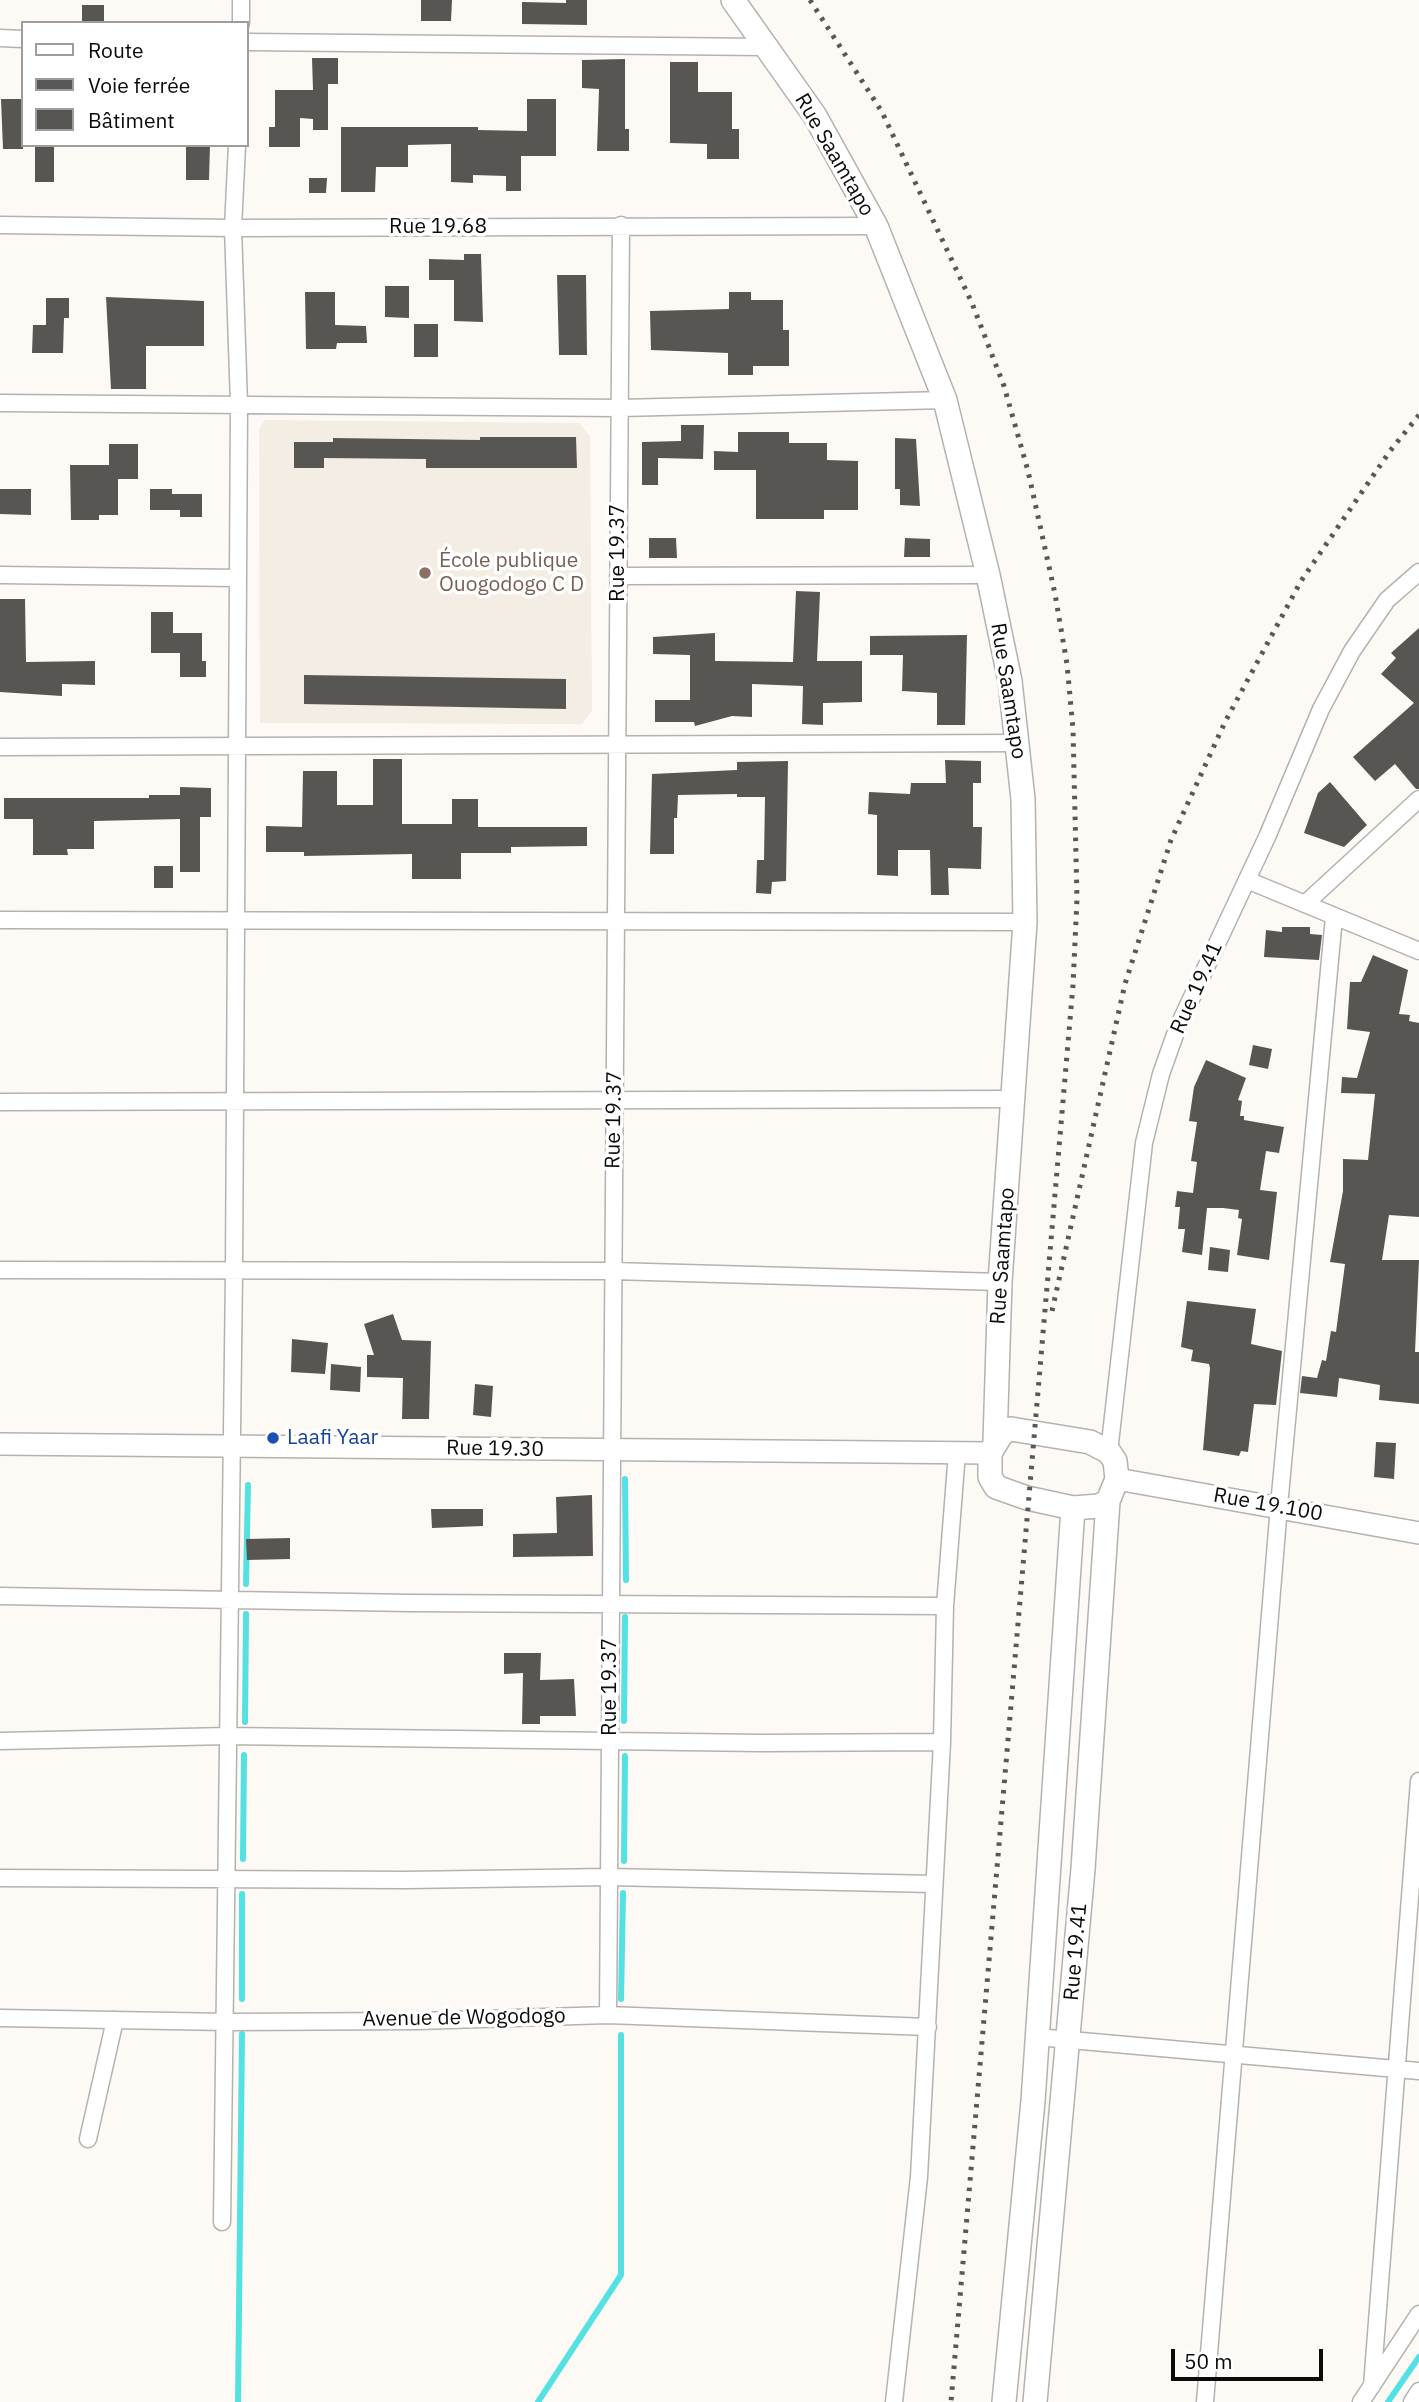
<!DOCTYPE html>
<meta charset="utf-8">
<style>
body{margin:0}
#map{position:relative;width:1419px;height:2402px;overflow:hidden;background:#fdfaf6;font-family:"IBM Plex Sans",sans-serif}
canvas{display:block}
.legend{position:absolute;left:21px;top:21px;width:228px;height:126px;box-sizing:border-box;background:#fff;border:2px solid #9e9d9d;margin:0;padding:9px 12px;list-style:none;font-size:21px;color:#0c0b0a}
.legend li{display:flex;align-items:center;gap:14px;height:35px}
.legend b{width:35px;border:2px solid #9e9d9d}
.scale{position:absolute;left:1171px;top:2349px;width:152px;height:32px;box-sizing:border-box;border:4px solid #0c0b0a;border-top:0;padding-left:9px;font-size:21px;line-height:24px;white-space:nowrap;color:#0c0b0a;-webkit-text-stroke:5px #fff;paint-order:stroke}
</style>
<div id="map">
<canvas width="1419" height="2402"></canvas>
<ul class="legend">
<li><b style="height:9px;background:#fff"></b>Route</li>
<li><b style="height:9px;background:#5a5856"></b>Voie ferrée</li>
<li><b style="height:19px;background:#585652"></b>Bâtiment</li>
</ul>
<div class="scale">50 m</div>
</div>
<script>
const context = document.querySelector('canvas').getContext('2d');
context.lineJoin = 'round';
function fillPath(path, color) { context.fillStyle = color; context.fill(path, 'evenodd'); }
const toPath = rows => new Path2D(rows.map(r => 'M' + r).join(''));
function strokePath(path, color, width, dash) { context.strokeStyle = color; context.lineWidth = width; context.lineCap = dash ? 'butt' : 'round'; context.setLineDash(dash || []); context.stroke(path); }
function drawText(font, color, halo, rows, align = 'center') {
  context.font = font + ' "IBM Plex Sans",sans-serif'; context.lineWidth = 7; context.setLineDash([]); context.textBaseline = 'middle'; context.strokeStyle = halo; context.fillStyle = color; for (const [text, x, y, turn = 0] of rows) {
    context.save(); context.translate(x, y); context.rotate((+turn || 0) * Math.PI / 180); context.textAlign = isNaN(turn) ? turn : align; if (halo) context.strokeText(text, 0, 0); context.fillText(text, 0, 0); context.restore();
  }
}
fillPath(toPath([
 [265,420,579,423,590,436,592,711,582,724,260,723,259,429]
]), '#f3ede3');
strokePath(toPath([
 [625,1479,626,1580],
 [246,1584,248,1485],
 [624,1721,625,1617],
 [245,1722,246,1614],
 [243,1859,244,1755],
 [624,1861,625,1756],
 [242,1894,242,1999],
 [621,1999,623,1893],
 [238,2402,242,2034],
 [538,2402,621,2275,621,2035],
 [1388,2402,1419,2357]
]), '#53e1e3', 6);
fillPath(toPath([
 [421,0,452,0,451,21,421,21],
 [566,0,587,0,587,25,522,24,522,2,566,3],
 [82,5,104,5,104,23,82,23],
 [312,58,338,58,338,84,328,84,328,130,313,130,313,119,300,118,300,147,269,147,269,127,275,127,275,90,313,90],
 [625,59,625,129,629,129,629,151,597,151,599,89,582,88,582,60],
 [670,62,698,62,698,92,732,92,732,129,739,129,739,159,707,159,707,144,670,143],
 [1,99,23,99,23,149,3,149],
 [527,99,556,99,556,156,521,156,521,191,506,191,506,176,473,175,473,183,451,182,451,144,408,145,408,167,376,167,375,192,341,192,341,127,478,127,478,130,527,131],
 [35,145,54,145,54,182,35,182],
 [186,145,210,145,209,180,186,180],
 [309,178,327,178,326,193,309,193],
 [464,254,481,254,483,322,454,321,454,280,429,280,429,259,464,260],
 [557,275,586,275,587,355,559,355],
 [385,286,409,286,409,318,385,317],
 [305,292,335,292,335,325,366,326,367,343,337,343,336,349,306,349],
 [729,292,751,292,751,300,783,300,783,330,789,330,789,366,753,366,753,375,728,375,728,353,651,350,650,311,729,309],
 [106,297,204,301,204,346,146,346,146,389,111,389],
 [46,298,69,298,69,318,64,318,63,353,32,353,33,325,46,325],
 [414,324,438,324,438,357,414,357],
 [681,425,704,425,703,459,658,458,658,485,642,485,642,442,681,441],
 [738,432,789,432,789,443,827,443,827,460,858,461,858,510,824,510,824,519,756,519,756,470,714,470,714,451,738,452],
 [480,437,576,437,577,468,426,468,426,459,324,458,324,468,294,468,294,442,333,442,333,438,480,440],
 [895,438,916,439,920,506,900,505,900,489,895,489],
 [109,444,138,444,138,479,118,479,118,515,99,515,99,520,71,520,70,465,109,465],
 [0,489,31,489,31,515,0,514],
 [150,489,172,489,172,494,202,494,202,517,180,517,180,510,150,510],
 [649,538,676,538,677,558,649,558],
 [905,538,930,539,930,557,904,557],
 [796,591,820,592,817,661,862,661,862,702,823,703,823,725,802,724,803,686,752,684,752,717,732,716,695,726,694,722,655,722,655,700,690,700,690,655,653,654,653,637,715,633,715,661,793,662],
 [0,599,25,599,26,662,95,661,95,685,62,684,62,696,0,692],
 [151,612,173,612,173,633,202,633,202,661,206,661,206,677,180,677,180,653,151,653],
 [1419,628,1419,789,1416,789,1395,764,1375,781,1353,757,1414,703,1381,674,1396,658,1391,653],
 [967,635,965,725,937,725,937,693,902,691,903,655,870,655,870,636],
 [304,675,566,679,566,709,304,704],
 [373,759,402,759,402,824,452,824,452,799,478,799,478,827,587,827,587,846,511,847,511,853,461,853,461,879,412,879,412,854,304,856,304,852,266,852,266,826,302,827,303,771,337,771,337,805,373,805],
 [945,760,981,761,981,783,973,783,973,827,982,827,981,869,948,868,949,895,931,895,930,850,898,850,898,876,877,875,877,815,868,814,869,792,910,794,911,783,946,783],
 [788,761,786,881,772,882,771,894,756,893,757,860,764,860,765,797,737,797,737,794,678,795,677,818,674,818,674,854,650,854,652,774,737,770,737,762],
 [1330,782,1367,825,1344,847,1304,833,1318,793],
 [180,787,211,788,211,817,200,817,200,872,180,872,180,819,94,821,94,849,67,849,68,855,33,855,33,819,4,819,4,798,149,798,149,795,180,795],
 [154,866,173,866,173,888,154,888],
 [1282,927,1310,927,1310,934,1322,935,1319,960,1264,957,1266,930,1282,932],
 [1373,955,1408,970,1399,1014,1410,1015,1409,1021,1419,1023,1419,1217,1389,1215,1382,1260,1419,1260,1415,1352,1419,1352,1419,1404,1379,1400,1380,1385,1339,1378,1337,1397,1300,1393,1302,1376,1317,1378,1322,1360,1326,1361,1331,1331,1336,1332,1345,1264,1330,1262,1343,1191,1343,1159,1368,1160,1375,1094,1341,1093,1342,1077,1357,1078,1370,1032,1347,1029,1350,982,1361,982],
 [1253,1045,1272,1049,1268,1069,1249,1065],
 [1206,1060,1246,1078,1238,1100,1242,1101,1240,1116,1244,1116,1244,1120,1284,1127,1279,1153,1266,1151,1260,1190,1277,1192,1269,1260,1237,1255,1242,1219,1238,1218,1239,1210,1223,1208,1207,1208,1202,1255,1182,1252,1185,1229,1178,1229,1180,1207,1175,1207,1177,1191,1193,1193,1197,1162,1191,1161,1197,1122,1189,1121,1194,1087],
 [1210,1247,1230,1250,1228,1272,1208,1270],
 [1187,1301,1256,1309,1251,1344,1282,1351,1276,1405,1254,1404,1248,1452,1241,1451,1239,1456,1203,1450,1210,1368,1209,1364,1191,1361,1193,1350,1181,1347],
 [393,1314,402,1340,431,1341,429,1419,402,1419,403,1378,367,1377,367,1355,374,1355,364,1324],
 [292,1339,328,1343,325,1374,291,1372],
 [331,1364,361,1367,360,1392,330,1390],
 [475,1384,493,1386,491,1417,473,1415],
 [1376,1442,1396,1443,1394,1479,1374,1477],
 [592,1495,593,1556,513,1557,513,1534,557,1533,556,1497],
 [431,1509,483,1509,483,1526,432,1528],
 [290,1538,290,1559,247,1560,246,1539],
 [504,1653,541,1653,540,1680,574,1679,576,1716,540,1716,540,1724,522,1724,523,1673,504,1674]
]), '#585652');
const minor = toPath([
 [241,23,241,0],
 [0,38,23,39],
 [247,42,766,47],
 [0,225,233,228,876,226],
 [0,403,621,408,945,400],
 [0,575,238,578],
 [618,576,988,575],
 [0,747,1017,743],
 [1247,880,1419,951],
 [1305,904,1419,799],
 [0,920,1025,922],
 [0,1102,1014,1099],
 [0,1270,613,1271,1000,1282],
 [1109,1452,1144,1143,1161,1074,1177,1029,1267,837,1321,709,1352,651,1387,600,1419,572],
 [0,1596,410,1603,945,1606],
 [0,1741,228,1736,761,1743,942,1742],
 [0,1878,406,1880,609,1877,934,1884],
 [608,2015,621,225],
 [0,2018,227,2022,418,2021,608,2015,928,2027],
 [1037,2037,1419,2071],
 [88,2139,115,2020],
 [222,2222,234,1273,239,404,233,228,237,145],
 [1372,2386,1419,1781],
 [894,2402,919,2177,942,1742,945,1606,957,1452],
 [1205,2402,1279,1506,1334,917],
 [1361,2402,1419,2314],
 [1412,2402,1419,2391]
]);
const tertiary = toPath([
 [0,1444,990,1453],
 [1117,1479,1419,1533]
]);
const secondary = toPath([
 [733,0,815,116,876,226,945,400,988,575,1010,681,1023,799,1025,922,1000,1282,995,1441],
 [1011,1429,1090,1442,1109,1452,1115,1461,1117,1479,1108,1501,1099,1506,1073,1508,1027,1498,996,1487,990,1477,990,1453,1002,1433,1011,1429],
 [1004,2402,1033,2101,1073,1508],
 [1035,2402,1083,1869,1108,1501]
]);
strokePath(minor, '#b4b2ae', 19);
strokePath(tertiary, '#b4b2ae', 24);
strokePath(secondary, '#b4b2ae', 26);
strokePath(minor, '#fff', 16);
strokePath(tertiary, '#fff', 21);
strokePath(secondary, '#fff', 23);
strokePath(toPath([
 [810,0,882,112,972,303,1004,386,1028,471,1055,594,1067,664,1073,729,1077,899,1073,985,951,2402],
 [1052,1311,1125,984,1171,840,1225,722,1301,581,1390,451,1419,415]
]), '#5a5856', 5, [3.5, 7]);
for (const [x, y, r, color] of [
 [425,573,7,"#8d6e63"],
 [273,1438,7,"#1a4fb4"]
]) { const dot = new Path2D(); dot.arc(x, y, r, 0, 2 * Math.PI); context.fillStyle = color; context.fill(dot); strokePath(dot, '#fff', 2.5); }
drawText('21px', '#0c0b0a', '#fff', [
 ["Rue Saamtapo",834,155,60],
 ["Rue 19.68",438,227],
 ["Rue 19.37",618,553,-90],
 ["Rue Saamtapo",1008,691,81],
 ["Rue 19.41",1197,988,-66],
 ["Rue 19.37",614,1120,-89],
 ["Rue Saamtapo",1003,1256,-86],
 ["Rue 19.30",495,1449,1],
 ["Rue 19.100",1268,1505,10],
 ["Rue 19.37",610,1687,-90],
 ["Rue 19.41",1076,1952,-85],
 ["Avenue de Wogodogo",464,2018,-1]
]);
drawText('21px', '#785e54', '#fff', [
 ["École publique",439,561],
 ["Ouogodogo C D",439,585]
], 'left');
drawText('21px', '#164399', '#fff', [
 ["Laafi Yaar",287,1438]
], 'left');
</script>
